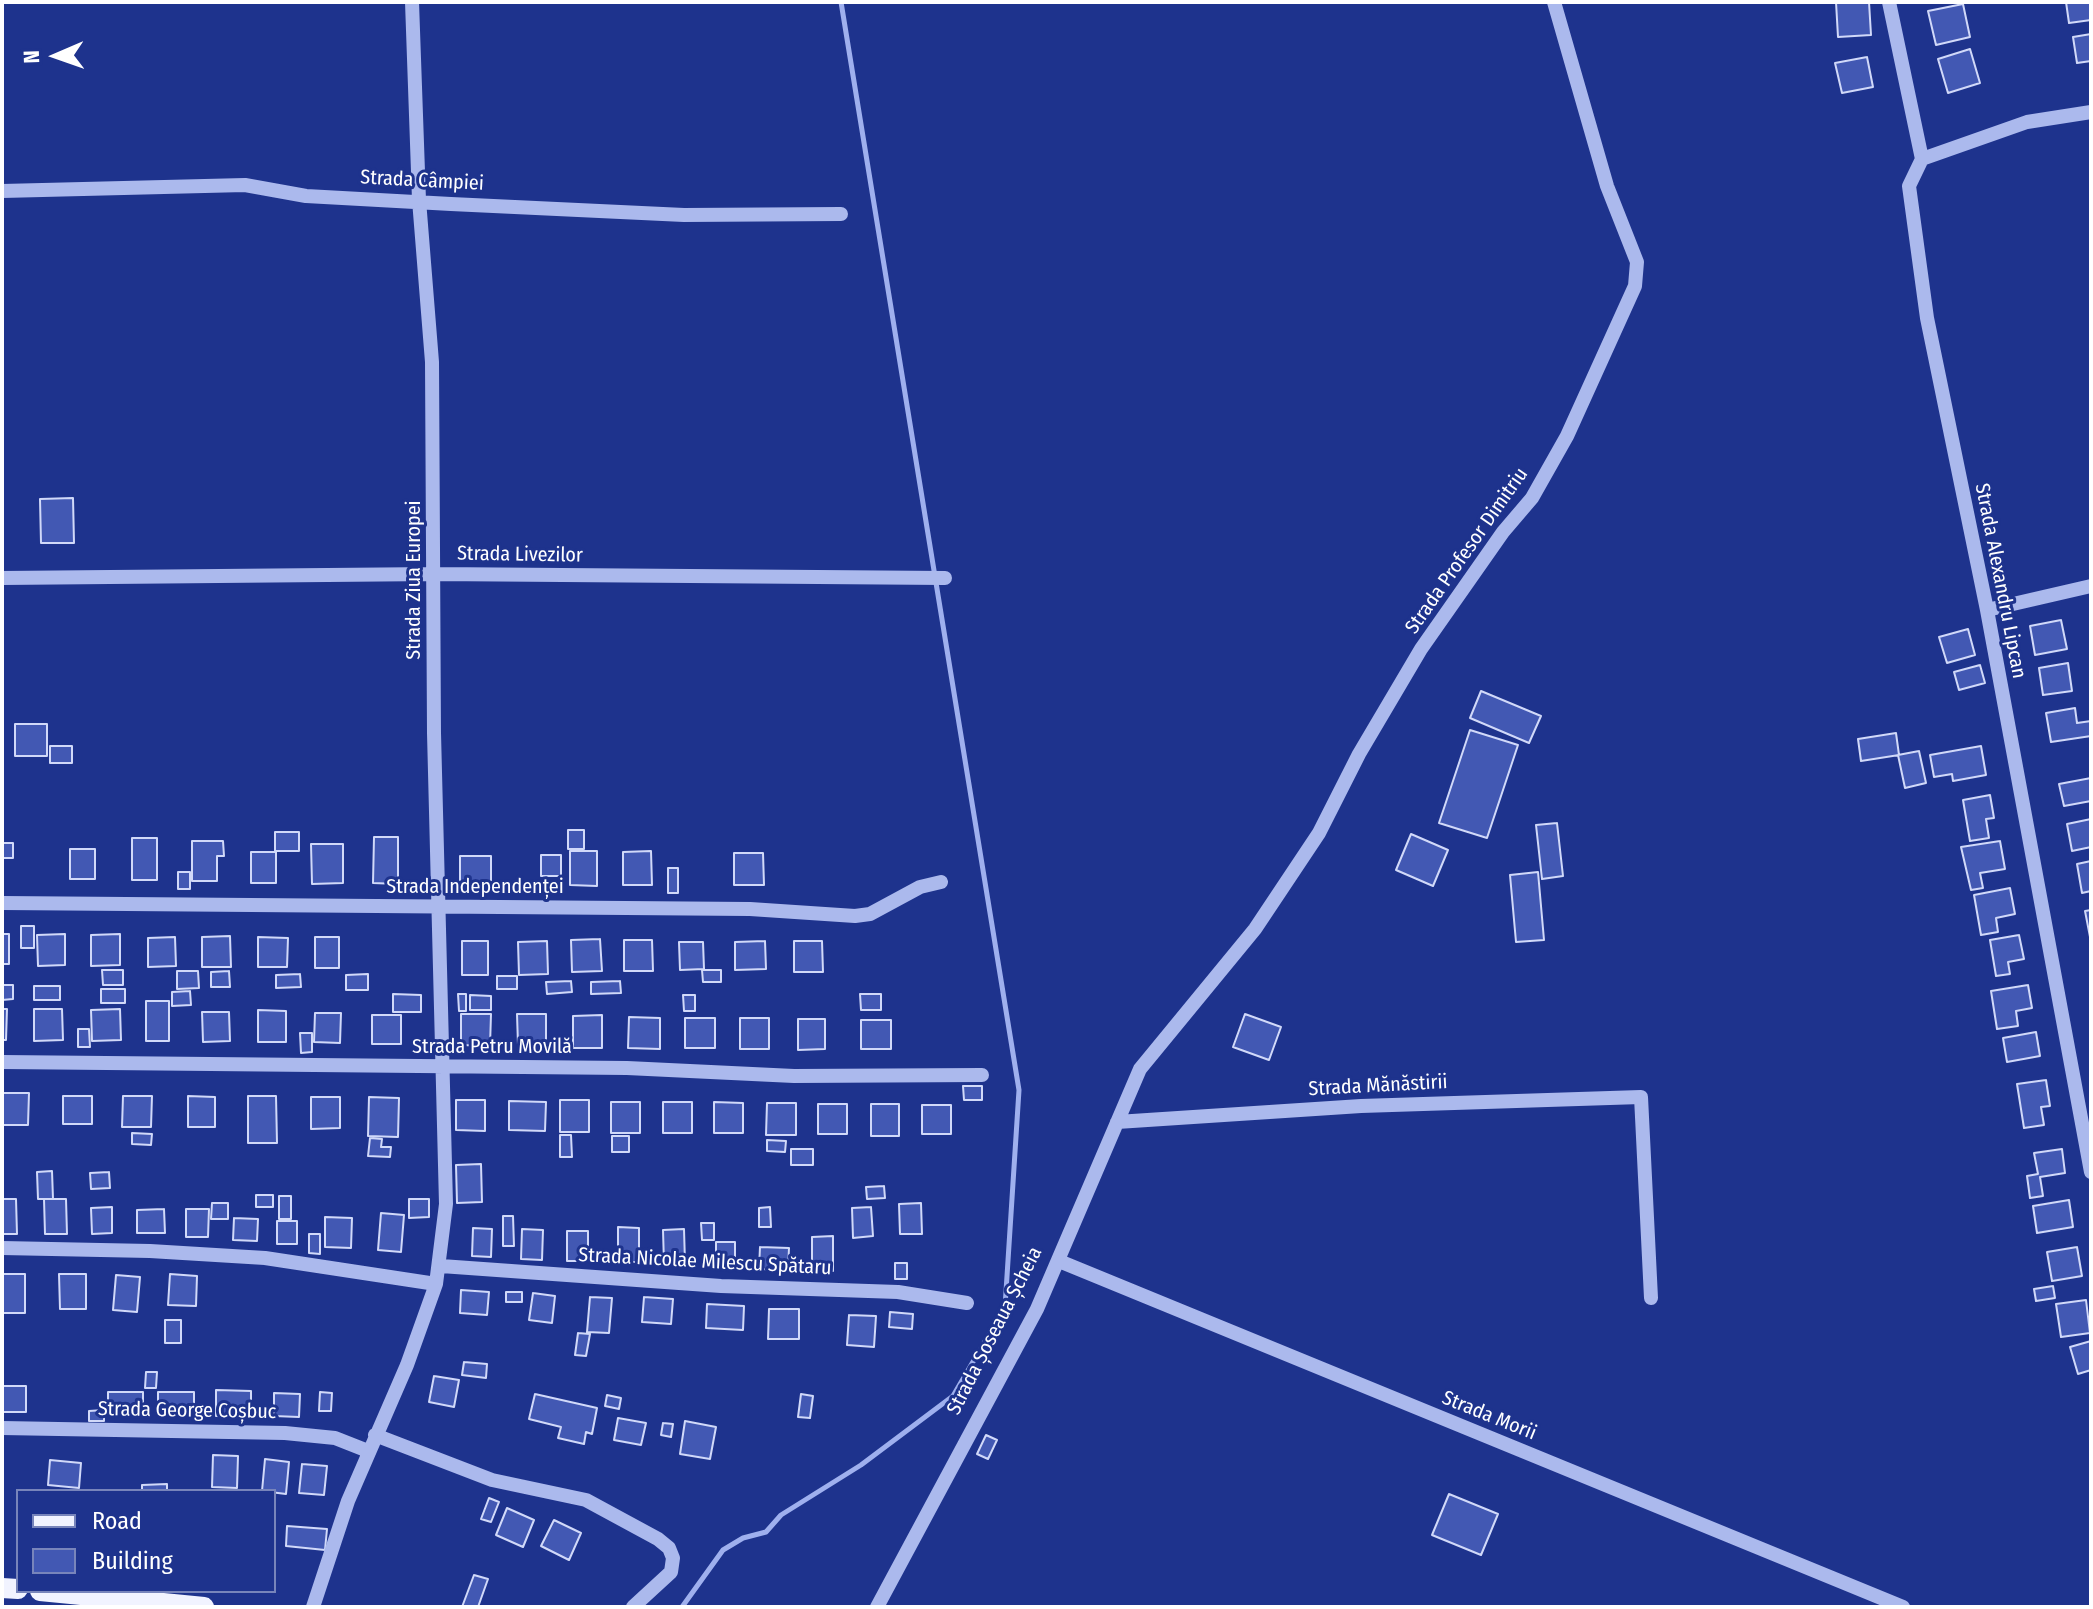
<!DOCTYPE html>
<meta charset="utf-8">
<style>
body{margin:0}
#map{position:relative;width:2093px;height:1609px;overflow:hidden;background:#1e338d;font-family:"Fira Sans Condensed",sans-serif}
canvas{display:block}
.frame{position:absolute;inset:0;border:4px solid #fff;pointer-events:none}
.legend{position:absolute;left:16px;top:1489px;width:260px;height:104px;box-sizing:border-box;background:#1e338d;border:2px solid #7885bb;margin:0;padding:10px 14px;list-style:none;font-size:24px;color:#fff}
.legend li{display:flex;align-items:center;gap:16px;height:40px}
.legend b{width:40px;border:2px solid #7885bb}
.north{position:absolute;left:16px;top:16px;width:80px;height:80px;-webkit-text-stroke:6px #1e338d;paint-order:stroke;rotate:268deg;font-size:22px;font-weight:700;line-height:32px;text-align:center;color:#fff}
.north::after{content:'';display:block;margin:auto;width:28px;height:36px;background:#fff;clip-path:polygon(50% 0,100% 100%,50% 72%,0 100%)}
</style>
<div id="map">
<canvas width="2093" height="1609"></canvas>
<div class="frame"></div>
<ul class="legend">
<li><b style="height:10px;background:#f1f3ff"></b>Road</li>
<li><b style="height:22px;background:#4258b3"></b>Building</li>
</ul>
<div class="north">N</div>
</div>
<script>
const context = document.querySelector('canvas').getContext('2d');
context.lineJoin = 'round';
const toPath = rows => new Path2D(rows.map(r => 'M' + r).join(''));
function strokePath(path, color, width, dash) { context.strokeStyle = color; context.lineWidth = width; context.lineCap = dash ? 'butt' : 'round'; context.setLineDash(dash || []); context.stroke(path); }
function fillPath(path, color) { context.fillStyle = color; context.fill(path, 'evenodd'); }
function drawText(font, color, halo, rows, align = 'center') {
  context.font = font + ' "Fira Sans Condensed",sans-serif'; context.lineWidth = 6; context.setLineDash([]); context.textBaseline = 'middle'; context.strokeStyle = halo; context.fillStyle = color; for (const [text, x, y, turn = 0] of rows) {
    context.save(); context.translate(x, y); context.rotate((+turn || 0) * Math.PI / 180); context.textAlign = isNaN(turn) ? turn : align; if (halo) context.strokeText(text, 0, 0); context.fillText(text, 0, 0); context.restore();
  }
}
strokePath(toPath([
 [682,1607,723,1550,743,1538,766,1532,781,1515,861,1465,953,1396,1005,1307,1019,1090,841,2]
]), '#9fb0ee', 5);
const building = toPath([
 [1836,2,1869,2,1871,35,1838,37,1836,2],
 [2066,2,2091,2,2091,20,2069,23,2066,2],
 [1963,4,1970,37,1936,45,1928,11,1963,4],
 [2091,34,2091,61,2077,63,2073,37,2091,34],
 [1970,49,1980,83,1948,93,1938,59,1970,49],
 [1867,57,1873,87,1842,93,1835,63,1867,57],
 [73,498,74,543,41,543,40,499,73,498],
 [2061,620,2067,649,2035,655,2030,626,2061,620],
 [1968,629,1975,655,1947,663,1939,637,1968,629],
 [2068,663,2072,691,2043,695,2039,668,2068,663],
 [1980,665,1985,683,1959,690,1954,672,1980,665],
 [1481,691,1541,716,1529,743,1470,718,1481,691],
 [2075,708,2077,723,2091,721,2091,736,2051,742,2046,713,2075,708],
 [15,724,47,724,47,756,15,756,15,724],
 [1470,730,1518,745,1487,838,1439,823,1470,730],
 [1896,733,1899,755,1861,761,1858,739,1896,733],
 [50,746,72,746,72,763,50,763,50,746],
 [1981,746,1986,775,1953,781,1952,774,1934,777,1930,755,1981,746],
 [1919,751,1926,783,1905,788,1898,755,1919,751],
 [2091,778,2091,801,2064,806,2059,784,2091,778],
 [1990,795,1994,818,1986,819,1989,838,1970,841,1963,800,1990,795],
 [2091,819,2091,847,2072,851,2067,824,2091,819],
 [1557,823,1563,876,1542,879,1536,825,1557,823],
 [568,830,584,830,584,849,568,849,568,830],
 [275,832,299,832,299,851,275,851,275,832],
 [1411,834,1448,850,1433,886,1396,870,1411,834],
 [374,837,398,837,398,884,373,883,374,837],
 [132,838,157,838,157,880,132,880,132,838],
 [192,841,223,841,224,856,217,856,217,881,192,881,192,841],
 [2000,841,2005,869,1980,873,1983,888,1971,890,1961,847,2000,841],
 [2,843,13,843,13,858,2,858,2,843],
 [311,844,343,844,343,883,312,884,311,844],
 [70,849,95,849,95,879,70,879,70,849],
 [570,851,597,851,597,886,570,885,570,851],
 [651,851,652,885,623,885,623,852,651,851],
 [251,852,276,852,276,883,251,883,251,852],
 [734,853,763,853,764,885,734,885,734,853],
 [541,855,561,855,561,876,541,876,541,855],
 [460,856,491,856,491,885,460,885,460,856],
 [2091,861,2091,891,2082,893,2077,864,2091,861],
 [668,868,678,868,678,893,668,893,668,868],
 [178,872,190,872,190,889,178,889,178,872],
 [1538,872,1544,940,1516,942,1510,875,1538,872],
 [2010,888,2015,914,1996,918,1998,932,1981,935,1974,895,2010,888],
 [2091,910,2091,942,2085,911,2091,910],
 [21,926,34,926,34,948,21,948,21,926],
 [2,934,9,934,9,964,2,964,2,934],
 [65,934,65,965,38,966,37,935,65,934],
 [120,934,120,965,91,966,91,935,120,934],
 [2019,935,2024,959,2008,962,2010,974,1996,976,1990,940,2019,935],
 [230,936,231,967,202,967,202,937,230,936],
 [175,937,176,966,148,967,148,938,175,937],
 [258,937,288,938,287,967,258,967,258,937],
 [315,937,339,937,339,968,315,968,315,937],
 [600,939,602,971,572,972,571,940,600,939],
 [624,940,652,940,653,971,624,971,624,940],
 [462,941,488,941,488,975,462,975,462,941],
 [547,941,548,974,519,975,518,942,547,941],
 [765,941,766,969,735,970,735,942,765,941],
 [794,941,822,941,823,972,794,972,794,941],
 [679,942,703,942,704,969,680,970,679,942],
 [102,970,123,970,123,985,103,985,102,970],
 [702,970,721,970,721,982,703,982,702,970],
 [177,971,198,971,199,988,177,989,177,971],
 [229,971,230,987,211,987,211,972,229,971],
 [300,974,301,987,276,988,276,975,300,974],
 [368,974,368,990,346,990,346,975,368,974],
 [497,976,517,976,517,989,497,989,497,976],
 [571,981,572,992,547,994,546,982,571,981],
 [620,981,621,993,591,994,591,982,620,981],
 [2,985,13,985,13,999,2,1000,2,985],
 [2028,985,2032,1008,2016,1011,2018,1026,1997,1029,1991,991,2028,985],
 [34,986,60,986,60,1000,34,1000,34,986],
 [101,989,125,989,125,1003,101,1003,101,989],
 [190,991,191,1005,172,1006,172,992,190,991],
 [393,994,421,995,421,1012,393,1012,393,994],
 [458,994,466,994,466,1011,459,1011,458,994],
 [860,994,881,994,881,1010,861,1010,860,994],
 [470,995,491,996,491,1010,470,1010,470,995],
 [683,995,695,995,695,1011,684,1011,683,995],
 [146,1001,169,1001,169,1041,146,1041,146,1001],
 [2,1009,7,1009,6,1040,2,1040,2,1009],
 [34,1009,62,1009,63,1040,34,1041,34,1009],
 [120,1009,121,1040,92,1041,91,1010,120,1009],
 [258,1010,286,1011,286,1042,258,1042,258,1010],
 [202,1012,229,1012,230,1041,203,1042,202,1012],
 [315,1013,341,1013,340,1043,314,1042,315,1013],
 [461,1014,491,1014,490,1046,461,1045,461,1014],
 [517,1014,546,1014,546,1045,518,1045,517,1014],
 [1245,1014,1281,1027,1269,1060,1233,1047,1245,1014],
 [372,1015,401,1015,401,1044,372,1044,372,1015],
 [602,1015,602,1048,573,1048,573,1016,602,1015],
 [629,1017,660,1018,660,1049,628,1048,629,1017],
 [685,1018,715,1018,715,1048,685,1048,685,1018],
 [740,1018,769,1018,769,1049,740,1049,740,1018],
 [798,1019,825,1019,825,1049,798,1050,798,1019],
 [861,1020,891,1020,891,1049,861,1049,861,1020],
 [78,1029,89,1029,90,1047,78,1047,78,1029],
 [2036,1032,2040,1056,2007,1062,2003,1038,2036,1032],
 [300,1033,312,1033,312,1052,301,1053,300,1033],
 [2046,1080,2050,1106,2041,1107,2044,1125,2024,1128,2017,1084,2046,1080],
 [963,1086,982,1086,982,1100,964,1100,963,1086],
 [2,1093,29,1093,28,1125,2,1125,2,1093],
 [63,1096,92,1096,92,1124,63,1124,63,1096],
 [123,1096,152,1096,151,1127,122,1127,123,1096],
 [188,1096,215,1097,215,1127,188,1127,188,1096],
 [248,1096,276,1096,277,1143,248,1143,248,1096],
 [311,1097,340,1097,340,1128,311,1129,311,1097],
 [369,1097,399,1098,398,1137,368,1136,369,1097],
 [456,1100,485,1100,485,1131,456,1130,456,1100],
 [560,1100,589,1100,589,1132,560,1132,560,1100],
 [509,1101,546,1102,545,1131,509,1130,509,1101],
 [611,1102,640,1102,640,1133,611,1133,611,1102],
 [663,1102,692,1102,692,1133,663,1133,663,1102],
 [714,1102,743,1103,743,1133,714,1133,714,1102],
 [767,1103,796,1103,796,1135,766,1135,767,1103],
 [818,1104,847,1104,847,1134,818,1134,818,1104],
 [871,1104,899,1104,899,1136,871,1136,871,1104],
 [922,1105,951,1105,951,1134,922,1134,922,1105],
 [132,1133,152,1134,151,1145,132,1144,132,1133],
 [560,1135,571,1135,572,1157,560,1157,560,1135],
 [612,1136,629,1136,629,1152,612,1152,612,1136],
 [370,1138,382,1139,381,1147,391,1147,390,1157,368,1156,370,1138],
 [767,1140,786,1141,785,1152,767,1151,767,1140],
 [791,1149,813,1149,813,1165,791,1165,791,1149],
 [2062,1149,2065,1173,2040,1177,2043,1196,2030,1198,2027,1176,2038,1174,2034,1153,2062,1149],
 [481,1164,482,1202,457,1203,456,1165,481,1164],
 [52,1171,53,1199,38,1199,37,1172,52,1171],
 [109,1172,110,1188,91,1189,90,1173,109,1172],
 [884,1186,885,1198,867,1199,866,1187,884,1186],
 [256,1195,273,1195,273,1207,256,1207,256,1195],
 [279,1196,291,1196,291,1219,279,1219,279,1196],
 [2,1199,16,1199,17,1234,2,1234,2,1199],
 [44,1199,66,1199,67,1234,45,1234,44,1199],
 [409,1199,429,1199,429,1217,409,1218,409,1199],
 [2069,1200,2073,1227,2037,1233,2033,1206,2069,1200],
 [212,1203,228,1203,228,1219,211,1219,212,1203],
 [921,1203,922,1234,900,1234,899,1204,921,1203],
 [112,1207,112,1233,92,1234,91,1208,112,1207],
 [770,1207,771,1227,759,1227,759,1208,770,1207],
 [871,1207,873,1236,853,1238,852,1208,871,1207],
 [164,1209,165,1233,137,1233,137,1210,164,1209],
 [186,1209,209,1209,208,1237,186,1237,186,1209],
 [381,1213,404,1215,401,1252,378,1250,381,1213],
 [503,1216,513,1216,514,1246,503,1246,503,1216],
 [325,1217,352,1218,351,1248,325,1247,325,1217],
 [234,1218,258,1219,257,1241,233,1240,234,1218],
 [277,1221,297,1221,297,1244,277,1244,277,1221],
 [701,1223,714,1223,714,1240,702,1240,701,1223],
 [618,1227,639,1228,639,1262,618,1262,618,1227],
 [473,1228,492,1229,491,1257,472,1256,473,1228],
 [522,1229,543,1230,542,1260,521,1259,522,1229],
 [684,1229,685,1263,664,1264,663,1230,684,1229],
 [567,1231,588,1231,588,1261,567,1261,567,1231],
 [309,1234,320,1234,320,1254,309,1253,309,1234],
 [833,1236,833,1271,812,1272,812,1237,833,1236],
 [716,1242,735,1242,735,1267,716,1268,716,1242],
 [760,1247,789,1248,788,1270,759,1269,760,1247],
 [2077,1247,2082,1276,2052,1281,2047,1252,2077,1247],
 [895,1263,907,1263,907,1279,895,1279,895,1263],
 [3,1274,25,1274,25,1313,3,1313,3,1274],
 [59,1274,86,1274,86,1309,60,1309,59,1274],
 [170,1274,197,1276,196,1306,168,1305,170,1274],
 [116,1275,140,1277,137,1312,113,1310,116,1275],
 [2053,1286,2055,1298,2036,1301,2034,1289,2053,1286],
 [461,1290,489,1292,487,1315,460,1313,461,1290],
 [506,1292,522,1292,522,1302,506,1302,506,1292],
 [533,1293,555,1296,552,1323,529,1320,533,1293],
 [590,1297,612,1298,609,1333,587,1332,590,1297],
 [644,1297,673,1299,671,1324,642,1322,644,1297],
 [2086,1300,2090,1333,2061,1337,2056,1304,2086,1300],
 [707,1304,744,1306,743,1330,706,1328,707,1304],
 [769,1309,799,1309,799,1339,768,1339,769,1309],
 [890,1312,913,1314,912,1329,889,1327,890,1312],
 [849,1315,876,1316,874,1347,847,1345,849,1315],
 [165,1320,181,1320,181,1343,165,1343,165,1320],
 [578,1333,590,1334,586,1356,575,1355,578,1333],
 [2091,1341,2091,1370,2078,1374,2070,1347,2091,1341],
 [464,1362,487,1364,486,1378,462,1375,464,1362],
 [146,1372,157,1372,156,1388,145,1388,146,1372],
 [434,1376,459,1380,454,1407,429,1402,434,1376],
 [2,1386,26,1386,26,1412,2,1412,2,1386],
 [216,1390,251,1391,251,1417,216,1416,216,1390],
 [108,1392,143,1392,143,1413,108,1413,108,1392],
 [158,1392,194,1392,194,1416,158,1416,158,1392],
 [320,1392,332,1393,331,1411,319,1411,320,1392],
 [274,1393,300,1394,299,1417,274,1416,274,1393],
 [535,1394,597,1408,592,1434,586,1432,584,1444,558,1438,561,1427,529,1419,535,1394],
 [801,1394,813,1396,810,1418,798,1417,801,1394],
 [607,1395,621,1398,619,1409,605,1406,607,1395],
 [104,1410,104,1421,89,1421,89,1411,104,1410],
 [618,1418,646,1423,641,1445,614,1440,618,1418],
 [685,1421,716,1427,710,1459,680,1454,685,1421],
 [663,1423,673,1424,671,1437,661,1435,663,1423],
 [986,1435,997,1440,988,1459,977,1454,986,1435],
 [213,1455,238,1456,237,1488,212,1487,213,1455],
 [265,1459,289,1462,286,1494,262,1491,265,1459],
 [50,1460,81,1463,79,1488,48,1485,50,1460],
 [302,1464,327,1466,324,1495,299,1493,302,1464],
 [167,1484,167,1491,142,1491,142,1485,167,1484],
 [1449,1494,1498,1514,1481,1555,1432,1535,1449,1494],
 [489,1498,499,1502,491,1522,481,1519,489,1498],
 [507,1508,534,1520,523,1547,496,1535,507,1508],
 [554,1520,581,1533,569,1560,541,1546,554,1520],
 [287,1526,327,1529,325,1550,286,1546,287,1526],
 [474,1575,488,1579,478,1607,462,1607,474,1575]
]);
fillPath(building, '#4258b3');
strokePath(building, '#d1d9f9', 2);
strokePath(toPath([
 [1889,2,1922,159,1909,186,1927,318,1987,610,2091,1172],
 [1922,159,2027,122,2091,112],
 [2,191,245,185,306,196,451,204,684,215,841,214],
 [2,578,435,574,945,578],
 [1987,610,2091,586],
 [2,903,750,909,855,916,870,914,920,887,941,882],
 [2,1062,627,1068,794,1076,982,1075],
 [1117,1122,1361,1106,1641,1097,1651,1298],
 [2,1248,150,1251,265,1258,436,1284],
 [1059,1261,1903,1607],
 [441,1266,721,1286,898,1292,967,1303],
 [2,1428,285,1433,335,1438,368,1451],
 [375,1435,492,1480,586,1500,658,1539,669,1548,673,1558,671,1572,633,1607],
 [313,1607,348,1501,407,1365,436,1284,446,1204,434,733,432,362,419,200,412,2],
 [877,1607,1037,1309,1140,1069,1255,929,1319,833,1359,754,1421,649,1503,532,1532,498,1567,436,1635,286,1637,262,1607,186,1554,2]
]), '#abb9ed', 14);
strokePath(toPath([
 [2,1588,18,1589],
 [40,1591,204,1607]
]), '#f1f3ff', 20);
drawText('20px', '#fff', '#1e338d', [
 ["Strada Câmpiei",422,181,3],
 ["Strada Profesor Dimitriu",1467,551,-55],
 ["Strada Livezilor",520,555,1],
 ["Strada Ziua Europei",414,580,-90],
 ["Strada Alexandru Lipcan",2000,581,79],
 ["Strada Independenței",475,887],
 ["Strada Petru Movilă",492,1047],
 ["Strada Mănăstirii",1378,1086,-3],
 ["Strada Nicolae Milescu Spătaru",705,1262,3],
 ["Strada Șoseaua Șcheia",995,1331,-63],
 ["Strada George Coșbuc",187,1411,1],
 ["Strada Morii",1489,1416,22]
]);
</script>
